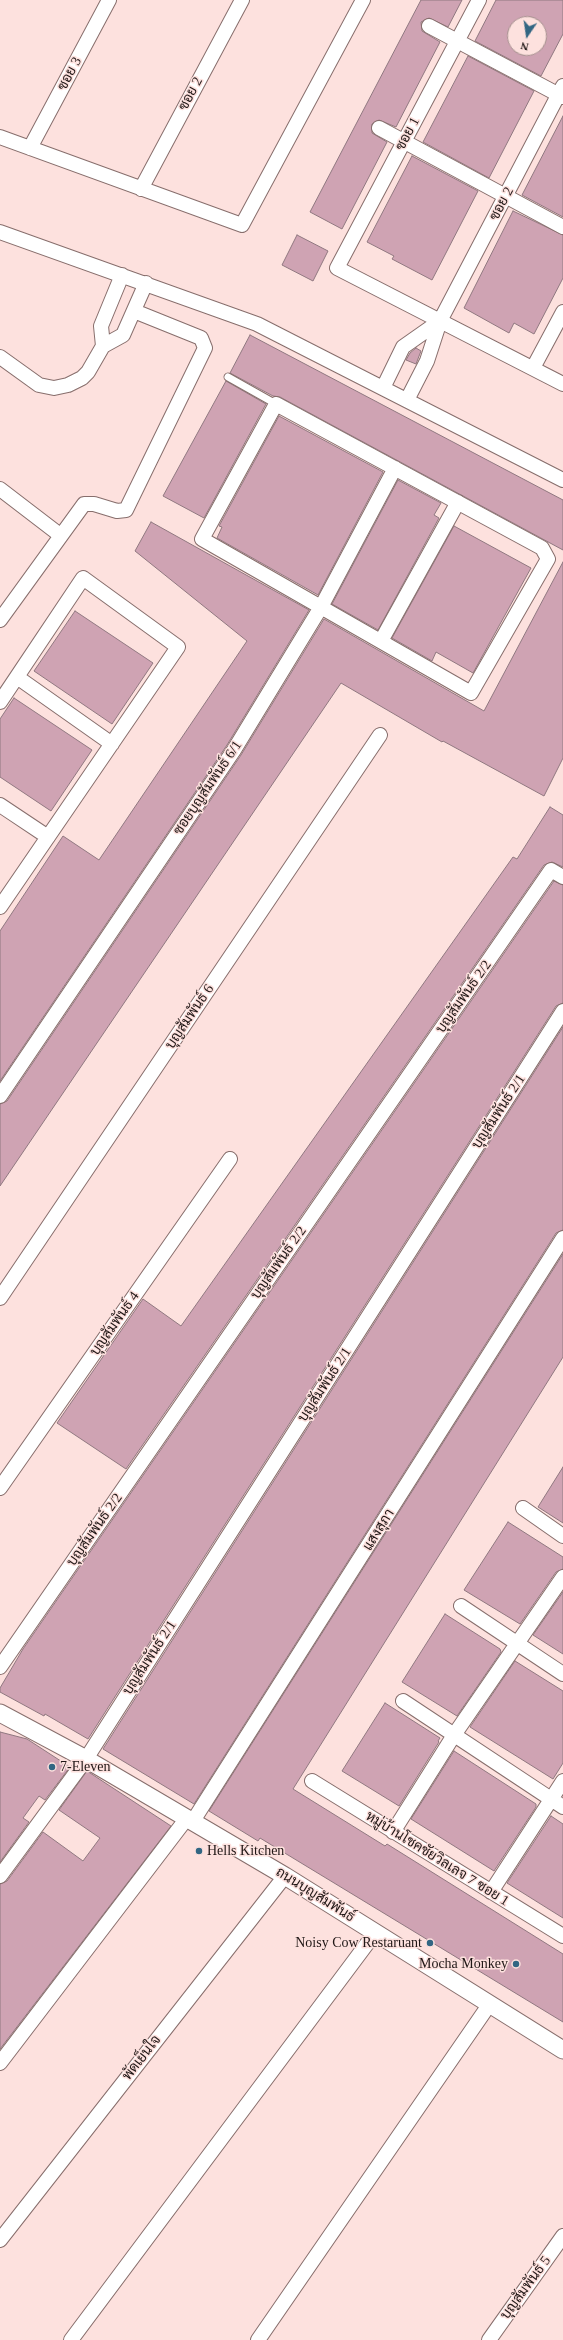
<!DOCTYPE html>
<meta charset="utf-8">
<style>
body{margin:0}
#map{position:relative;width:563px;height:2340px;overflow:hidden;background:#fde1de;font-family:"Times New Roman",serif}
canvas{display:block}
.north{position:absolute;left:507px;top:16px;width:40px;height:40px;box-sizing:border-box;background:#fde1de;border:1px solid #a5908e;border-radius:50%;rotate:193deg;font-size:11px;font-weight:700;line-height:16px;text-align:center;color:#201716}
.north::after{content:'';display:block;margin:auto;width:14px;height:18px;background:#326683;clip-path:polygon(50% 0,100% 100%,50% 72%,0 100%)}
</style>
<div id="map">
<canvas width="563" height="2340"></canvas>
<div class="north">N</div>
</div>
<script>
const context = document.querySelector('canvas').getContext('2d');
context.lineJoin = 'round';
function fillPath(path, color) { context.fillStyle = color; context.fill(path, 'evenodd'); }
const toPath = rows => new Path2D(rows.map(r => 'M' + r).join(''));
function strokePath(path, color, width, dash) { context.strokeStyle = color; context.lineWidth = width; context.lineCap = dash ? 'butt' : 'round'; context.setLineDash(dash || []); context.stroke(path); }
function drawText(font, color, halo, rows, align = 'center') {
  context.font = font + ' "Times New Roman",Sarabun,serif'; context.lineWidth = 3; context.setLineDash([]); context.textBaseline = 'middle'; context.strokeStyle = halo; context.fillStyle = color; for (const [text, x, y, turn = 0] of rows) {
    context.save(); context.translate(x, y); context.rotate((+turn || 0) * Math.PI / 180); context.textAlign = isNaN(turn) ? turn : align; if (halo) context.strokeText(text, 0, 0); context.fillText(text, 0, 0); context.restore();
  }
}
const building = toPath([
 [421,0,462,0,448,27,429,18,421,22,422,31,440,42,396,127,379,120,372,124,372,133,387,142,342,229,310,212,421,0],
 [496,0,563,0,563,34,541,76,475,41,496,0],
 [515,24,539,24,539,48,515,48,515,24],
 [468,56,534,91,489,178,423,142,468,56],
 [563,116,563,217,522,195,563,116],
 [412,156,478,191,432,280,392,259,394,256,367,242,412,156],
 [513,211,563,235,563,278,534,334,514,323,509,333,464,308,513,211],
 [297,235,328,251,313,281,282,265,297,235],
 [250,335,563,500,563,550,280,397,273,396,230,373,250,335],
 [416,348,421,351,416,364,406,360,410,353,416,348],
 [226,381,266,404,204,518,163,496,226,381],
 [279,416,383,472,318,595,217,538,222,527,219,526,279,416],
 [398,480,441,503,434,515,439,518,378,630,332,604,398,480],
 [151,522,309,610,227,745,0,1081,0,931,63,836,99,860,247,641,135,551,151,522],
 [454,526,531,568,473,673,436,652,432,661,392,638,454,526],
 [563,562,563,758,544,796,443,741,442,742,341,683,0,1186,0,1104,7,1101,241,755,324,619,484,711,563,562],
 [75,611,153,663,112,724,34,671,75,611],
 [14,698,92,750,51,811,0,777,0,719,14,698],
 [550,807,563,815,563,867,552,862,544,865,126,1469,57,1423,143,1299,181,1326,513,857,517,859,550,807],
 [554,881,563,885,563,1003,556,1006,88,1739,45,1714,44,1716,0,1692,0,1688,23,1649,554,881],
 [563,1027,563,1230,556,1233,194,1804,103,1749,563,1027],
 [563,1254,563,1357,293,1789,385,1846,387,1844,563,1954,563,2022,260,1838,258,1841,209,1811,563,1254],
 [563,1467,563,1523,538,1507,563,1467],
 [508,1522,563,1557,563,1569,556,1572,520,1624,464,1590,508,1522],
 [563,1592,563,1654,533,1635,563,1592],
 [445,1614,500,1649,501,1652,457,1716,402,1682,445,1614],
 [515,1661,563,1691,563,1763,553,1779,470,1727,515,1661],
 [385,1703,440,1738,438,1741,439,1742,399,1806,342,1771,385,1703],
 [0,1732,27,1739,70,1767,45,1800,39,1796,23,1818,29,1822,0,1862,0,1732],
 [454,1751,536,1804,536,1807,494,1871,411,1819,454,1751],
 [87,1771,171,1826,0,2049,0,1884,7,1881,43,1832,83,1861,100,1838,59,1810,87,1771],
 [551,1816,563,1824,563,1918,507,1883,551,1816]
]);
fillPath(building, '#cfa3b3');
strokePath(building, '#907880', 1);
const service = toPath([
 [228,377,276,404]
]);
const minor = toPath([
 [479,0,337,268,563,384],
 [429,26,563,97],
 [379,128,563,227],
 [0,137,242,225,363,0],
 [30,148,109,0],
 [141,189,242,0],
 [0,232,257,324,563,480],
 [122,275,101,326,103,346,123,335,146,283],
 [0,357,39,385,54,388,68,385,82,378,88,372,103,346],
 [533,368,563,312],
 [383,388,403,347,440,321],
 [407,400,427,361,440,321,563,86],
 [276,404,542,548,548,559,471,693,202,539,276,404],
 [0,489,60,535],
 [0,620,84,504,94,504,117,511,126,510,205,348,201,338,134,311],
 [381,641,458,502],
 [17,677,112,744],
 [0,702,83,578,178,647,0,907],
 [0,805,48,837],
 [0,1096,234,750,321,607,395,468],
 [0,1298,380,735],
 [0,1488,230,1159],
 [523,1508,563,1536],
 [461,1606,563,1674],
 [0,1667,551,870,563,877],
 [403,1701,563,1807],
 [312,1781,563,1936],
 [193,1821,563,1238],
 [393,1832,454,1735,563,1577],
 [0,1876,86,1759,563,1011],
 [491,1892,563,1781],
 [0,2063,187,1818],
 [0,2240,285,1876],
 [71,2340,375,1933],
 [258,2340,489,2005],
 [489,2340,563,2236]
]);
const tertiary = toPath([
 [0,1713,86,1759,285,1876,563,2050]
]);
strokePath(service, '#876e6c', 9);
strokePath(minor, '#876e6c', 16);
strokePath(tertiary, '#876e6c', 19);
strokePath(service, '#fff', 7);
strokePath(minor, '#fff', 14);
strokePath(tertiary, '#fff', 17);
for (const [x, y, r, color] of [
 [52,1767,4,"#326683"],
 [199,1851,4,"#326683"],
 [430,1943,4,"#326683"],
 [516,1964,4,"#326683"]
]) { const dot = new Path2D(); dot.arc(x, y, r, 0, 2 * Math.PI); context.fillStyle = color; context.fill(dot); strokePath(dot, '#fde1de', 1.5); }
drawText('14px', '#201716', '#fde1de', [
 ["ซอย 3",70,74,-62],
 ["ซอย 2",191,94,-62],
 ["ซอย 1",408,134,-62],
 ["ซอย 2",502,204,-62],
 ["ซอยบุญสัมพันธ์ 6/1",208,788,-56],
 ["บุญสัมพันธ์ 2/2",464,997,-55],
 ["บุญสัมพันธ์ 6",190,1017,-56],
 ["บุญสัมพันธ์ 2/1",499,1112,-57],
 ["บุญสัมพันธ์ 2/2",279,1263,-55],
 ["บุญสัมพันธ์ 4",115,1324,-55],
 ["บุญสัมพันธ์ 2/1",325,1385,-57],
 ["บุญสัมพันธ์ 2/2",95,1530,-55],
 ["แสงสุภา",379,1530,-58],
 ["บุญสัมพันธ์ 2/1",150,1658,-57],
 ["หมู่บ้านโชคชัยวิลเลจ 7 ซอย 1",437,1859,32],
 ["ถนนบุญสัมพันธ์",315,1895,32],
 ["พัดเย็นใจ",142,2058,-52],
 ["บุญสัมพันธ์ 5",526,2288,-54]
]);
drawText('14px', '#201716', '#fde1de', [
 ["7-Eleven",60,1767],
 ["Hells Kitchen",207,1851],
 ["Noisy Cow Restaruant",422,1943,"right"],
 ["Mocha Monkey",508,1964,"right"]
], 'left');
</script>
